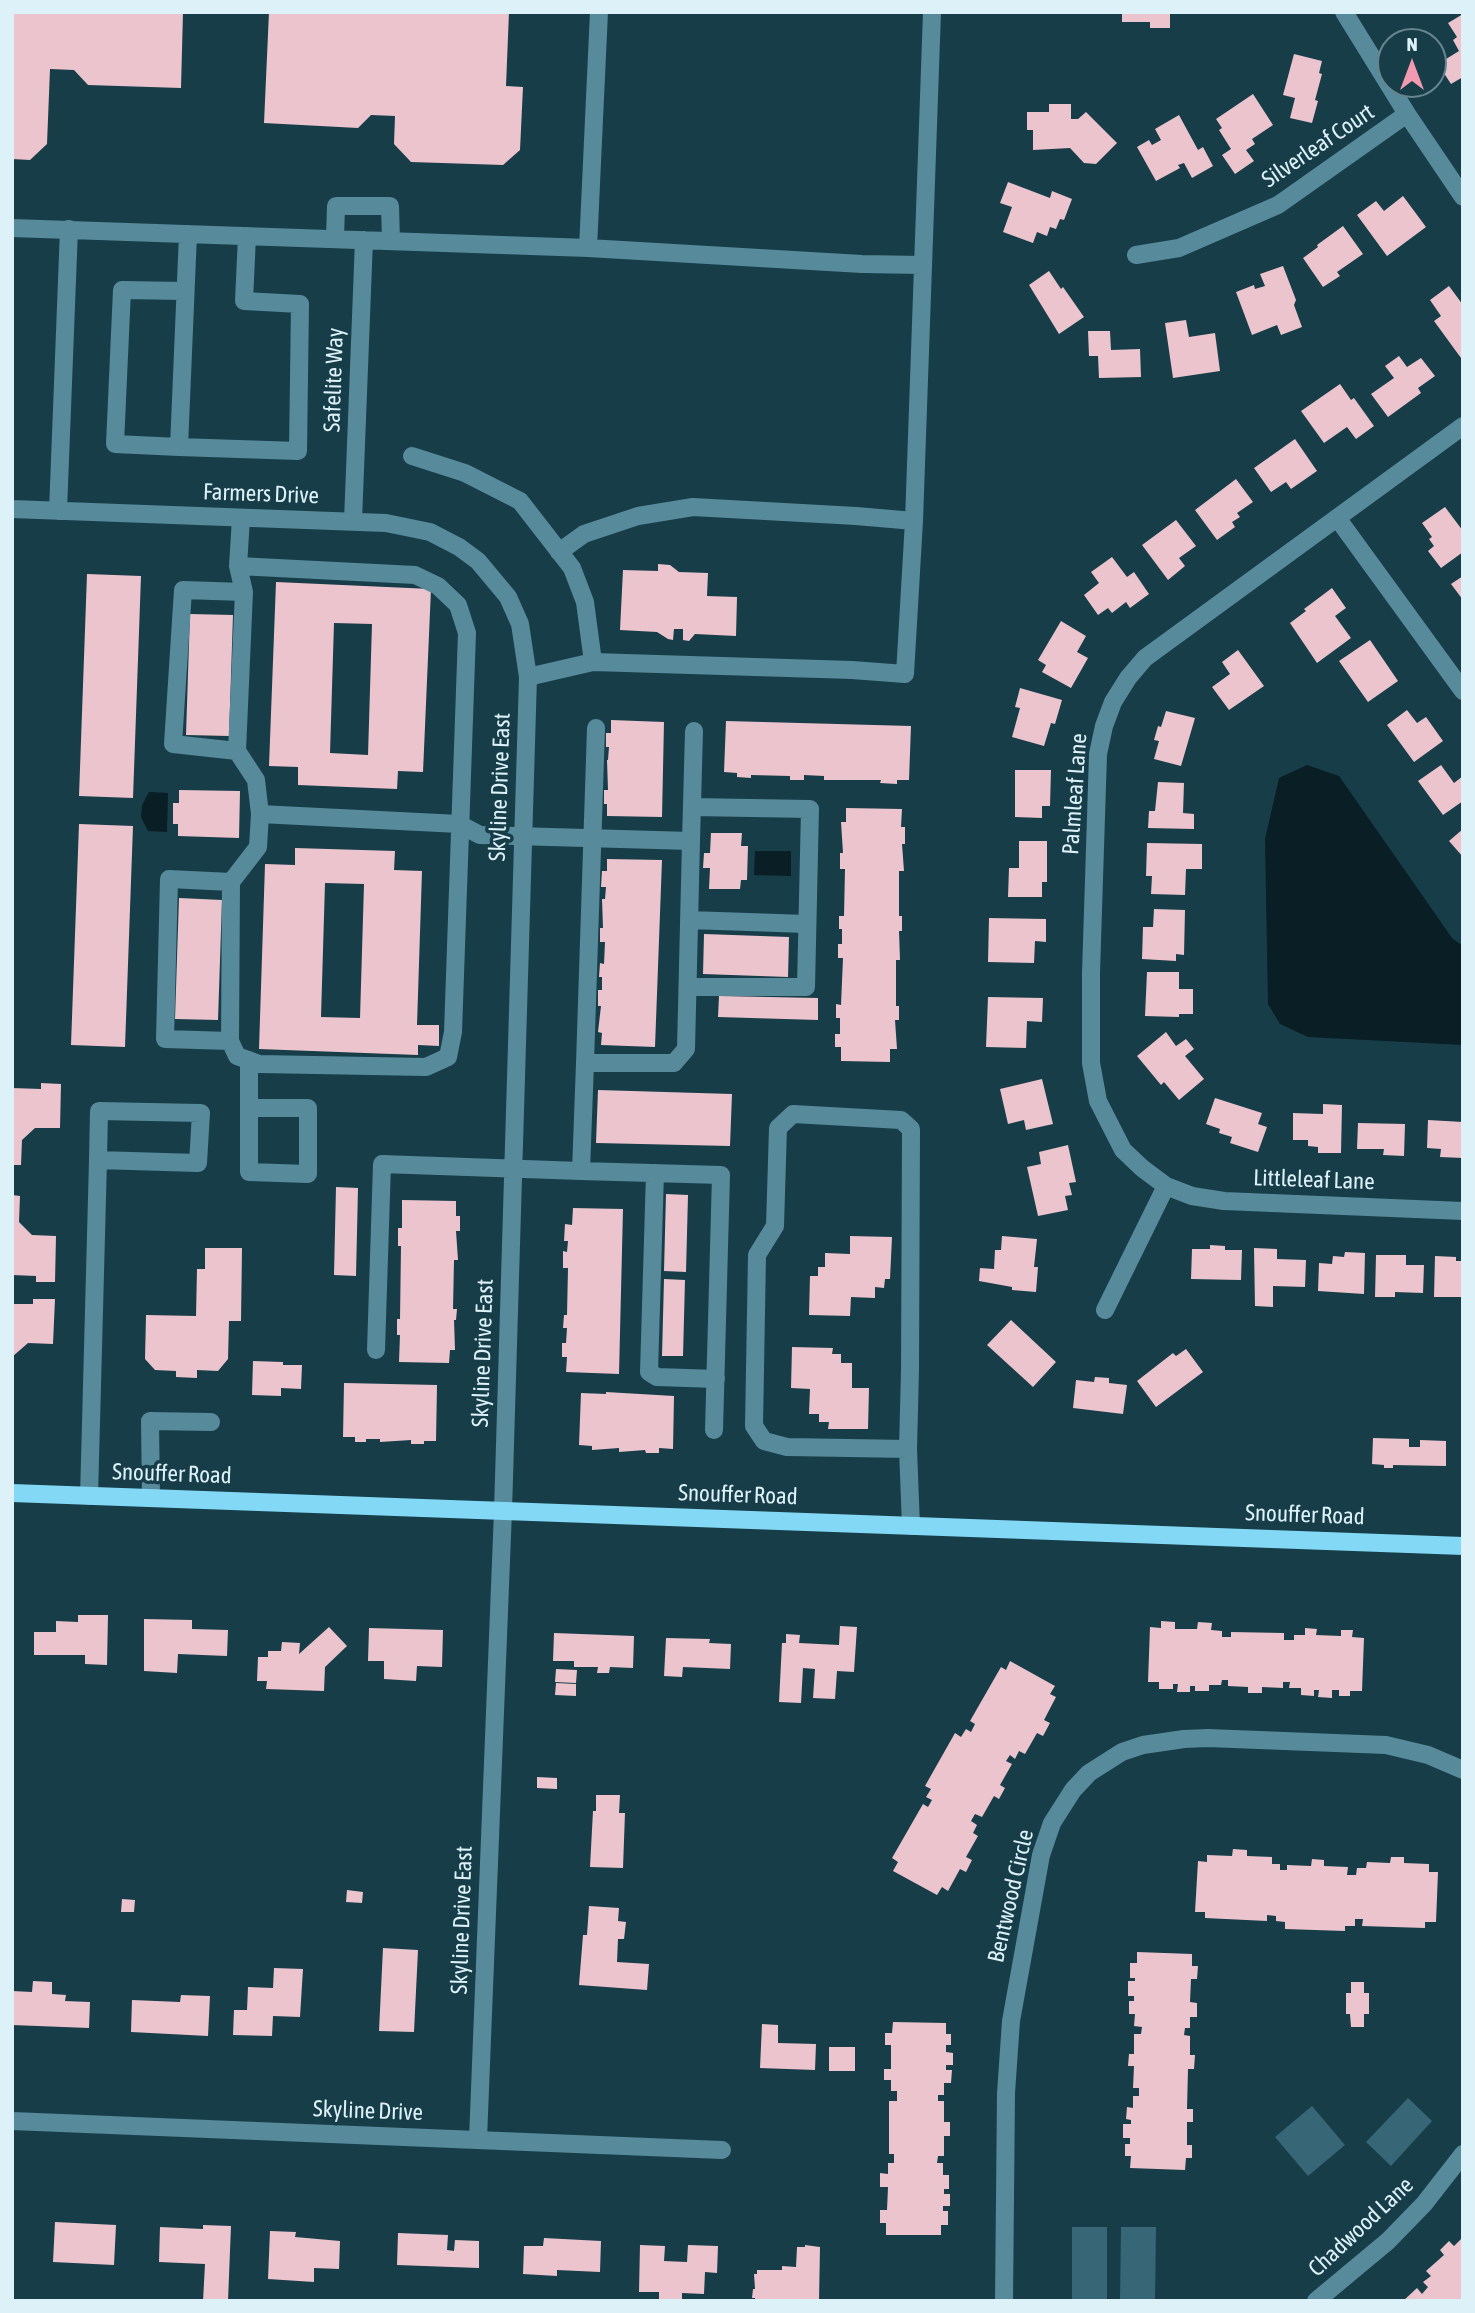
<!DOCTYPE html>
<style>
body{margin:0}
#map{position:relative;width:1475px;height:2313px;overflow:hidden;background:#173d49;font-family:"Asap Condensed",sans-serif}
canvas{display:block}
.frame{position:absolute;inset:0;border:14px solid #ddf1f9;pointer-events:none}
.north{position:absolute;left:1377px;top:28px;width:70px;height:70px;box-sizing:border-box;background:#173d49;border:2px solid #66858f;border-radius:50%;rotate:0deg;font-size:19px;font-weight:700;line-height:28px;text-align:center;color:#ddf1f9}
.north::after{content:'';display:block;margin:auto;width:24px;height:32px;background:#f19ab1;clip-path:polygon(50% 0,100% 100%,50% 72%,0 100%)}
</style>
<div id="map">
<canvas width="1475" height="2313"></canvas>
<div class="frame"></div>
<div class="north">N</div>
</div>
<script>
const context = document.querySelector('canvas').getContext('2d');
context.lineJoin = 'round';
function fillPath(path, color) { context.fillStyle = color; context.fill(path, 'evenodd'); }
const toPath = rows => new Path2D(rows.map(r => 'M' + r).join(''));
function strokePath(path, color, width, dash) { context.strokeStyle = color; context.lineWidth = width; context.lineCap = dash ? 'butt' : 'round'; context.setLineDash(dash || []); context.stroke(path); }
function drawText(font, color, halo, rows, align = 'center') {
  context.font = font + ' "Asap Condensed",sans-serif'; context.lineWidth = 7; context.setLineDash([]); context.textBaseline = 'middle'; context.strokeStyle = halo; context.fillStyle = color; for (const [text, x, y, turn = 0] of rows) {
    context.save(); context.translate(x, y); context.rotate((+turn || 0) * Math.PI / 180); context.textAlign = isNaN(turn) ? turn : align; if (halo) context.strokeText(text, 0, 0); context.fillText(text, 0, 0); context.restore();
  }
}
fillPath(toPath([
 [1408,2098,1432,2121,1391,2166,1366,2142],
 [1312,2106,1345,2145,1308,2176,1275,2137],
 [1072,2227,1107,2227,1107,2301,1072,2301],
 [1121,2227,1156,2227,1155,2301,1120,2301]
]), '#376676');
fillPath(toPath([
 [1307,765,1339,776,1452,938,1463,946,1463,1045,1308,1037,1280,1024,1268,1004,1265,839,1279,778],
 [149,792,168,793,167,832,148,831,141,817,142,805],
 [755,851,791,851,791,876,754,875]
]), '#091e25');
fillPath(toPath([
 [12,12,183,12,181,88,88,85,74,70,50,69,47,144,30,160,12,159],
 [269,12,509,12,506,86,523,87,520,150,503,165,411,162,394,144,395,116,371,115,358,128,264,123],
 [1122,12,1170,12,1170,28,1150,28,1150,22,1122,22],
 [1463,14,1463,77,1451,84,1438,64,1459,51,1453,40,1457,37,1448,23],
 [1294,54,1322,61,1319,73,1322,74,1315,100,1318,101,1312,123,1290,118,1295,98,1283,95],
 [1253,94,1273,125,1252,139,1255,144,1246,150,1254,161,1235,174,1222,155,1231,149,1219,130,1222,128,1216,119],
 [1049,104,1071,104,1071,119,1078,119,1086,112,1117,143,1096,164,1084,163,1070,148,1033,150,1033,130,1027,130,1027,112,1049,112],
 [1179,115,1198,150,1203,147,1213,166,1192,178,1184,163,1178,165,1180,168,1156,181,1137,147,1149,140,1152,145,1161,140,1155,129],
 [1008,182,1050,198,1052,191,1072,199,1064,220,1060,219,1056,229,1050,227,1047,236,1037,232,1033,243,1003,232,1012,207,1000,203],
 [1403,196,1426,227,1387,256,1357,215,1376,201,1384,211],
 [1343,226,1363,254,1337,272,1340,276,1323,287,1303,258,1318,247,1317,245],
 [1283,266,1296,300,1294,305,1302,327,1281,335,1277,325,1252,335,1236,292,1254,285,1255,289,1265,286,1260,274],
 [1049,271,1061,289,1063,287,1084,317,1059,334,1029,285],
 [1449,286,1463,305,1463,357,1461,358,1434,321,1441,316,1430,300],
 [1186,320,1189,337,1215,333,1220,371,1173,378,1165,323],
 [1088,331,1110,331,1111,350,1140,349,1141,377,1099,378,1098,356,1089,356],
 [1399,356,1407,367,1421,358,1435,376,1418,388,1421,393,1388,417,1371,394,1394,378,1385,366],
 [1340,384,1351,400,1354,398,1374,426,1356,439,1347,427,1324,443,1301,411],
 [1295,439,1317,471,1291,489,1286,482,1271,492,1254,468],
 [1236,479,1253,502,1237,513,1240,517,1232,522,1235,527,1217,540,1195,510],
 [1445,507,1463,531,1463,552,1441,568,1428,551,1434,546,1429,539,1432,537,1422,523],
 [1176,520,1196,546,1179,558,1185,566,1168,580,1142,545],
 [1112,557,1127,577,1134,572,1149,594,1130,608,1126,602,1112,613,1108,608,1098,615,1084,595,1099,583,1091,572],
 [658,564,670,565,679,572,708,573,707,596,737,597,736,636,695,634,689,641,683,640,683,629,674,629,673,640,668,639,657,632,620,630,623,570,658,571],
 [87,574,141,576,133,798,79,796],
 [1463,576,1463,600,1451,584],
 [276,582,431,589,423,772,398,771,397,789,298,785,298,767,269,766],
 [334,623,372,624,368,755,330,753],
 [1332,588,1346,608,1335,616,1351,638,1317,663,1290,623,1306,611,1304,609],
 [190,614,233,615,229,736,186,735],
 [1061,621,1086,636,1077,652,1088,658,1071,688,1042,672,1046,665,1038,660],
 [1370,640,1398,681,1368,702,1339,661],
 [1238,650,1264,686,1229,710,1212,687,1230,674,1222,662],
 [1020,688,1062,700,1055,724,1051,723,1044,746,1012,737,1020,708,1015,707],
 [1407,710,1417,723,1426,717,1443,741,1414,762,1387,725],
 [1166,711,1195,718,1181,766,1154,759,1159,741,1154,740,1158,726,1161,727],
 [611,720,664,722,662,817,607,816,607,804,604,804,604,790,608,790,607,760,608,760,609,747,606,747,606,733,611,733],
 [726,721,911,726,909,780,897,780,897,784,880,783,881,780,824,780,824,776,804,775,804,780,790,780,790,776,751,775,751,778,737,777,737,773,724,772],
 [1441,765,1454,783,1463,776,1463,801,1443,815,1418,781],
 [1015,770,1051,770,1050,806,1042,806,1042,818,1015,817],
 [1158,782,1184,783,1183,813,1194,814,1194,829,1148,828,1149,811,1155,811],
 [179,790,240,791,239,838,178,836,178,824,173,824,173,803,179,803],
 [846,808,902,809,901,827,905,827,905,844,902,844,904,871,899,871,899,916,902,916,902,931,899,931,900,960,896,960,896,1006,899,1006,899,1020,895,1020,897,1049,890,1049,890,1062,841,1061,841,1047,835,1047,835,1034,840,1034,840,1018,836,1018,836,1004,841,1005,843,958,838,958,838,944,842,944,842,929,839,929,839,916,844,916,845,869,840,869,840,853,843,853,841,822,846,822],
 [79,824,133,826,125,1047,71,1045],
 [1463,829,1463,857,1449,841],
 [711,833,742,833,741,846,748,846,747,880,741,880,740,889,709,889,710,868,703,868,704,853,710,853],
 [1019,841,1047,841,1047,882,1042,882,1042,897,1008,897,1009,868,1019,868],
 [1147,843,1202,844,1202,869,1186,869,1185,895,1151,894,1152,876,1146,876],
 [295,848,395,851,394,870,422,871,417,1025,439,1025,439,1046,418,1045,418,1055,259,1049,265,864,295,865],
 [325,883,364,884,360,1018,321,1017],
 [607,859,662,860,655,1047,601,1045,602,1033,598,1032,601,1006,598,1006,598,990,602,990,602,977,599,977,600,963,604,964,605,942,600,942,600,928,603,928,602,899,605,899,606,887,601,887,602,871,607,871],
 [179,898,222,900,218,1020,175,1019],
 [1154,909,1185,910,1184,955,1176,954,1176,961,1142,959,1143,927,1153,927],
 [989,918,1046,919,1046,942,1035,941,1034,963,988,962],
 [704,934,789,937,788,977,703,974],
 [1147,972,1179,972,1179,989,1193,989,1193,1014,1179,1014,1179,1017,1145,1016],
 [719,996,818,998,818,1020,718,1017],
 [988,997,1043,998,1042,1022,1027,1021,1026,1048,986,1047],
 [1166,1032,1176,1046,1186,1039,1194,1049,1185,1056,1204,1079,1179,1100,1164,1082,1161,1085,1137,1056],
 [1042,1079,1053,1124,1026,1130,1024,1120,1008,1124,1000,1089],
 [41,1083,61,1084,60,1128,35,1128,22,1140,21,1165,12,1165,12,1088,41,1089],
 [598,1090,732,1094,730,1146,596,1143],
 [1215,1098,1262,1113,1258,1124,1267,1127,1258,1152,1230,1143,1232,1137,1219,1133,1220,1129,1206,1124],
 [1323,1104,1342,1105,1341,1153,1318,1153,1318,1147,1308,1146,1308,1140,1293,1140,1293,1113,1323,1114],
 [1428,1120,1463,1122,1463,1158,1440,1157,1441,1149,1427,1148],
 [1358,1123,1405,1124,1404,1156,1383,1155,1384,1149,1357,1149],
 [1068,1145,1076,1182,1069,1183,1072,1195,1065,1196,1068,1210,1038,1216,1027,1167,1041,1164,1039,1152],
 [336,1187,358,1188,356,1276,334,1275],
 [666,1194,688,1195,686,1272,664,1271],
 [12,1195,20,1196,19,1222,32,1235,56,1236,55,1282,36,1282,36,1276,12,1275],
 [402,1200,456,1201,456,1216,460,1216,460,1231,456,1231,458,1260,454,1260,453,1309,457,1309,456,1320,454,1320,455,1350,450,1350,449,1363,399,1362,400,1335,397,1335,397,1319,400,1319,401,1246,398,1246,398,1228,402,1228],
 [573,1208,623,1209,619,1374,566,1372,567,1357,562,1357,562,1343,566,1343,567,1328,563,1328,564,1315,567,1315,568,1268,563,1268,563,1251,567,1252,568,1241,564,1241,565,1224,572,1225],
 [850,1236,892,1237,890,1279,885,1279,884,1288,875,1287,875,1298,851,1297,850,1316,809,1315,810,1276,818,1276,818,1267,825,1267,825,1253,850,1254],
 [1002,1236,1037,1239,1034,1267,1038,1267,1036,1292,1012,1290,1012,1287,979,1281,980,1268,994,1269,995,1250,1001,1250],
 [1210,1245,1225,1246,1225,1250,1242,1250,1241,1280,1191,1279,1192,1249,1210,1249],
 [205,1248,242,1248,241,1321,229,1321,228,1359,218,1371,197,1370,197,1378,176,1377,176,1371,155,1370,145,1359,146,1315,196,1316,197,1269,205,1269],
 [1254,1248,1277,1249,1277,1259,1306,1260,1305,1287,1273,1286,1273,1307,1255,1306],
 [1345,1252,1365,1253,1364,1294,1318,1291,1319,1263,1332,1264,1333,1256,1344,1257],
 [1376,1255,1406,1255,1406,1265,1424,1265,1423,1293,1395,1292,1395,1297,1375,1297],
 [1435,1256,1456,1257,1456,1261,1463,1261,1463,1297,1434,1297],
 [664,1279,685,1280,683,1356,662,1356],
 [33,1299,55,1299,53,1344,28,1343,12,1357,12,1304,33,1304],
 [1011,1320,1056,1362,1033,1387,987,1345],
 [792,1347,833,1348,832,1354,841,1354,841,1363,852,1363,852,1388,869,1388,868,1429,828,1429,829,1422,819,1422,819,1414,809,1414,810,1389,791,1388],
 [1186,1349,1203,1372,1156,1407,1137,1381,1173,1353,1176,1356],
 [253,1361,283,1362,283,1365,302,1365,301,1389,281,1388,281,1396,252,1395],
 [1095,1377,1109,1378,1109,1383,1127,1385,1123,1414,1073,1408,1076,1380,1094,1382],
 [344,1383,437,1385,436,1441,424,1441,424,1444,411,1444,411,1440,380,1442,380,1439,366,1439,366,1442,355,1442,355,1437,343,1437],
 [606,1392,674,1396,673,1449,659,1448,659,1453,646,1453,645,1450,619,1452,619,1448,592,1450,592,1446,579,1445,581,1393,606,1394],
 [1373,1438,1409,1439,1409,1447,1420,1447,1420,1440,1446,1441,1446,1466,1393,1465,1393,1468,1384,1468,1384,1465,1372,1464],
 [78,1615,108,1615,107,1665,85,1664,85,1655,34,1655,34,1632,56,1632,56,1621,78,1622],
 [144,1619,192,1620,192,1629,228,1630,227,1656,178,1654,177,1673,144,1671],
 [1161,1621,1175,1622,1175,1629,1197,1629,1198,1622,1212,1623,1211,1630,1222,1631,1222,1637,1231,1637,1231,1632,1284,1633,1284,1640,1294,1640,1294,1635,1305,1635,1305,1628,1317,1629,1316,1635,1341,1636,1341,1630,1353,1630,1352,1637,1364,1638,1362,1691,1350,1691,1350,1696,1339,1696,1339,1690,1332,1690,1332,1698,1318,1697,1319,1690,1314,1690,1314,1696,1301,1695,1301,1688,1289,1688,1290,1682,1283,1682,1283,1688,1262,1687,1262,1693,1248,1693,1248,1687,1228,1686,1228,1680,1222,1680,1221,1685,1209,1685,1209,1691,1195,1691,1195,1686,1190,1686,1190,1692,1177,1692,1178,1684,1173,1684,1173,1689,1159,1689,1159,1682,1148,1682,1150,1627,1161,1628],
 [840,1626,857,1627,854,1672,837,1671,835,1699,813,1698,815,1669,803,1668,801,1703,779,1702,782,1643,786,1643,786,1634,800,1635,799,1643,839,1645],
 [329,1627,347,1646,325,1667,324,1691,266,1689,267,1681,257,1681,258,1657,268,1657,268,1651,281,1651,282,1642,300,1643,299,1654],
 [369,1628,443,1630,442,1667,417,1666,416,1681,384,1679,384,1661,368,1661],
 [554,1633,634,1636,633,1668,610,1667,609,1673,597,1673,598,1667,574,1667,574,1661,553,1661],
 [666,1638,710,1639,709,1643,731,1644,730,1669,683,1667,682,1677,664,1676],
 [1010,1661,1055,1686,1050,1694,1056,1697,1044,1720,1050,1723,1043,1736,1037,1733,1025,1754,1019,1751,1015,1759,1010,1755,1006,1761,1012,1764,1000,1785,1005,1788,999,1799,994,1796,982,1817,975,1814,971,1821,977,1825,973,1833,978,1836,966,1857,972,1860,966,1872,960,1869,948,1891,942,1887,937,1895,893,1871,898,1862,892,1858,923,1804,928,1807,932,1800,926,1797,931,1789,925,1786,955,1733,961,1737,966,1729,971,1732,975,1724,970,1721,1001,1667,1006,1670],
 [556,1669,577,1670,576,1683,555,1682],
 [556,1683,576,1684,576,1696,555,1695],
 [537,1777,557,1778,557,1789,537,1788],
 [596,1795,620,1795,619,1813,625,1813,623,1868,590,1867,593,1811,596,1811],
 [1233,1849,1247,1850,1247,1856,1272,1857,1272,1864,1280,1864,1280,1870,1287,1870,1287,1865,1311,1866,1312,1859,1324,1860,1324,1866,1348,1867,1347,1875,1356,1875,1357,1868,1366,1868,1367,1862,1390,1863,1391,1857,1404,1857,1404,1863,1429,1864,1429,1872,1438,1872,1436,1922,1425,1922,1425,1928,1362,1926,1363,1919,1355,1919,1355,1926,1345,1926,1345,1931,1285,1929,1285,1922,1276,1921,1276,1916,1267,1915,1267,1921,1205,1918,1205,1912,1195,1912,1198,1861,1207,1862,1207,1855,1232,1856],
 [347,1890,363,1892,362,1903,346,1902],
 [122,1899,135,1900,134,1912,121,1912],
 [589,1906,619,1908,618,1921,626,1922,624,1939,618,1939,617,1962,649,1964,647,1990,579,1985,583,1935,587,1935],
 [383,1948,418,1950,414,2032,379,2031],
 [1137,1952,1192,1954,1192,1966,1198,1966,1197,1979,1191,1979,1190,2002,1197,2003,1197,2017,1190,2017,1190,2028,1185,2028,1184,2035,1190,2036,1190,2055,1195,2055,1194,2069,1188,2069,1187,2109,1193,2109,1193,2122,1187,2122,1187,2145,1192,2145,1192,2158,1186,2158,1185,2170,1130,2168,1131,2156,1125,2156,1125,2144,1130,2144,1130,2138,1123,2138,1123,2124,1131,2124,1131,2120,1126,2119,1127,2107,1133,2108,1133,2096,1139,2096,1139,2088,1133,2088,1134,2066,1128,2066,1129,2054,1134,2054,1134,2034,1141,2034,1142,2027,1134,2026,1135,2014,1129,2014,1129,2001,1134,2001,1134,1996,1128,1996,1128,1981,1135,1981,1135,1978,1130,1978,1130,1963,1137,1963],
 [274,1968,303,1969,300,2017,273,2016,272,2036,233,2035,234,2010,247,2010,248,1987,273,1988],
 [33,1981,52,1982,52,1994,66,1995,65,2001,90,2002,89,2028,12,2025,12,1991,32,1992],
 [1351,1982,1364,1982,1364,1993,1369,1993,1369,2014,1364,2014,1364,2027,1351,2027,1350,2014,1346,2014,1346,1993,1351,1993],
 [181,1995,210,1996,208,2036,131,2032,132,2000,180,2002],
 [893,2022,946,2023,946,2034,951,2034,951,2045,946,2045,946,2052,953,2053,953,2065,946,2065,946,2070,952,2070,951,2083,944,2083,944,2095,938,2095,938,2101,944,2101,944,2122,950,2122,950,2136,944,2136,944,2156,938,2156,937,2163,943,2163,943,2175,949,2175,949,2189,944,2189,944,2194,950,2194,950,2206,943,2206,943,2211,948,2211,948,2225,941,2225,941,2235,886,2235,886,2223,880,2223,880,2210,887,2210,888,2187,880,2187,880,2173,888,2174,888,2163,894,2163,894,2154,889,2154,889,2101,897,2101,897,2091,891,2091,891,2080,884,2080,884,2069,891,2069,891,2045,885,2045,885,2033,892,2033],
 [762,2024,778,2025,778,2043,816,2044,815,2070,760,2068],
 [829,2047,855,2047,855,2071,829,2071],
 [55,2222,116,2225,114,2265,53,2262],
 [203,2225,231,2226,228,2301,203,2301,205,2264,159,2262,160,2227,203,2229],
 [270,2231,296,2232,295,2237,340,2241,339,2269,314,2268,314,2282,268,2279],
 [398,2233,448,2235,447,2250,454,2251,455,2240,479,2241,479,2268,397,2265],
 [1463,2237,1463,2301,1403,2301,1417,2288,1422,2294,1428,2287,1423,2282,1431,2276,1426,2271,1444,2255,1440,2250,1449,2241,1454,2246],
 [544,2238,601,2241,600,2272,557,2270,557,2276,523,2274,524,2246,543,2246],
 [640,2245,665,2246,664,2261,687,2262,688,2245,718,2246,717,2273,705,2272,704,2294,682,2293,682,2301,659,2301,659,2292,639,2292],
 [805,2245,820,2247,819,2301,755,2301,755,2298,752,2298,753,2289,755,2289,754,2274,757,2274,757,2270,782,2270,782,2266,796,2267,797,2247,805,2247]
]), '#ecc4cd');
strokePath(toPath([
 [1344,12,1407,114,1463,197],
 [12,228,588,248,599,12],
 [188,234,179,447,298,451,300,304,244,301,247,236],
 [335,239,336,206,390,206,391,241],
 [588,248,862,264,922,265],
 [1136,255,1179,248,1278,205,1407,114],
 [1463,426,1145,658,1128,678,1113,702,1104,726,1098,754,1091,973,1091,1063,1098,1101,1123,1150,1142,1168,1166,1186,1192,1196,1224,1201,1463,1211],
 [179,447,115,444,122,290,185,291],
 [412,456,465,473,520,501,572,568,585,602,593,662],
 [12,509,386,523,430,532,459,547,478,561,508,597,520,624,528,677,503,1511,478,2139],
 [58,511,69,229],
 [1338,519,1463,691],
 [353,521,364,240],
 [559,552,584,534,638,516,693,507,856,516,914,521],
 [238,566,415,575,438,586,458,605,467,633,453,1032,448,1057,426,1067,259,1064,237,1056,230,1041,231,882,258,847,260,814,256,780,237,751,173,744,183,590,244,592,238,566,241,518],
 [528,677,593,662,852,670,905,674,914,521,932,12],
 [596,728,585,1063,674,1063,686,1049,691,841],
 [237,751,244,592],
 [260,814,459,824,480,835,691,841,694,731],
 [689,920,807,924],
 [688,987,806,987,810,809,692,807],
 [230,1041,165,1039,169,879,231,882],
 [249,1108,308,1108,308,1174,249,1172,249,1060],
 [581,1171,721,1175,714,1430],
 [655,1173,649,1372,657,1377,716,1379],
 [1105,1310,1166,1186],
 [376,1350,382,1164,581,1171,585,1063],
 [908,1449,787,1447,764,1441,754,1426,757,1255,775,1226,778,1128,793,1114,901,1120,911,1129,910,1370,908,1449,911,1526],
 [89,1496,91,1423,98,1160,99,1111,201,1113,198,1163,98,1160],
 [151,1498,150,1421,211,1422],
 [12,2121,722,2150],
 [1004,2301,1006,2093,1011,2021,1041,1855,1052,1823,1073,1790,1089,1773,1122,1752,1143,1745,1184,1739,1208,1738,1386,1745,1428,1755,1463,1770],
 [1316,2301,1388,2241,1424,2204,1463,2154]
]), '#578a9b', 18);
strokePath(toPath([
 [12,1493,1463,1546]
]), '#83d8f5', 18);
drawText('23px', '#ddf1f9', '#173d49', [
 ["Silverleaf Court",1318,146,-34],
 ["Safelite Way",334,380,-88],
 ["Farmers Drive",261,494,2],
 ["Skyline Drive East",500,787,-88],
 ["Palmleaf Lane",1075,794,-86],
 ["Littleleaf Lane",1314,1180,2],
 ["Skyline Drive East",483,1353,-88],
 ["Snouffer Road",172,1474,2],
 ["Snouffer Road",738,1495,2],
 ["Snouffer Road",1305,1515,2],
 ["Bentwood Circle",1011,1896,-77],
 ["Skyline Drive East",462,1920,-88],
 ["Skyline Drive",368,2111,2],
 ["Chadwood Lane",1361,2227,-43]
]);
</script>
